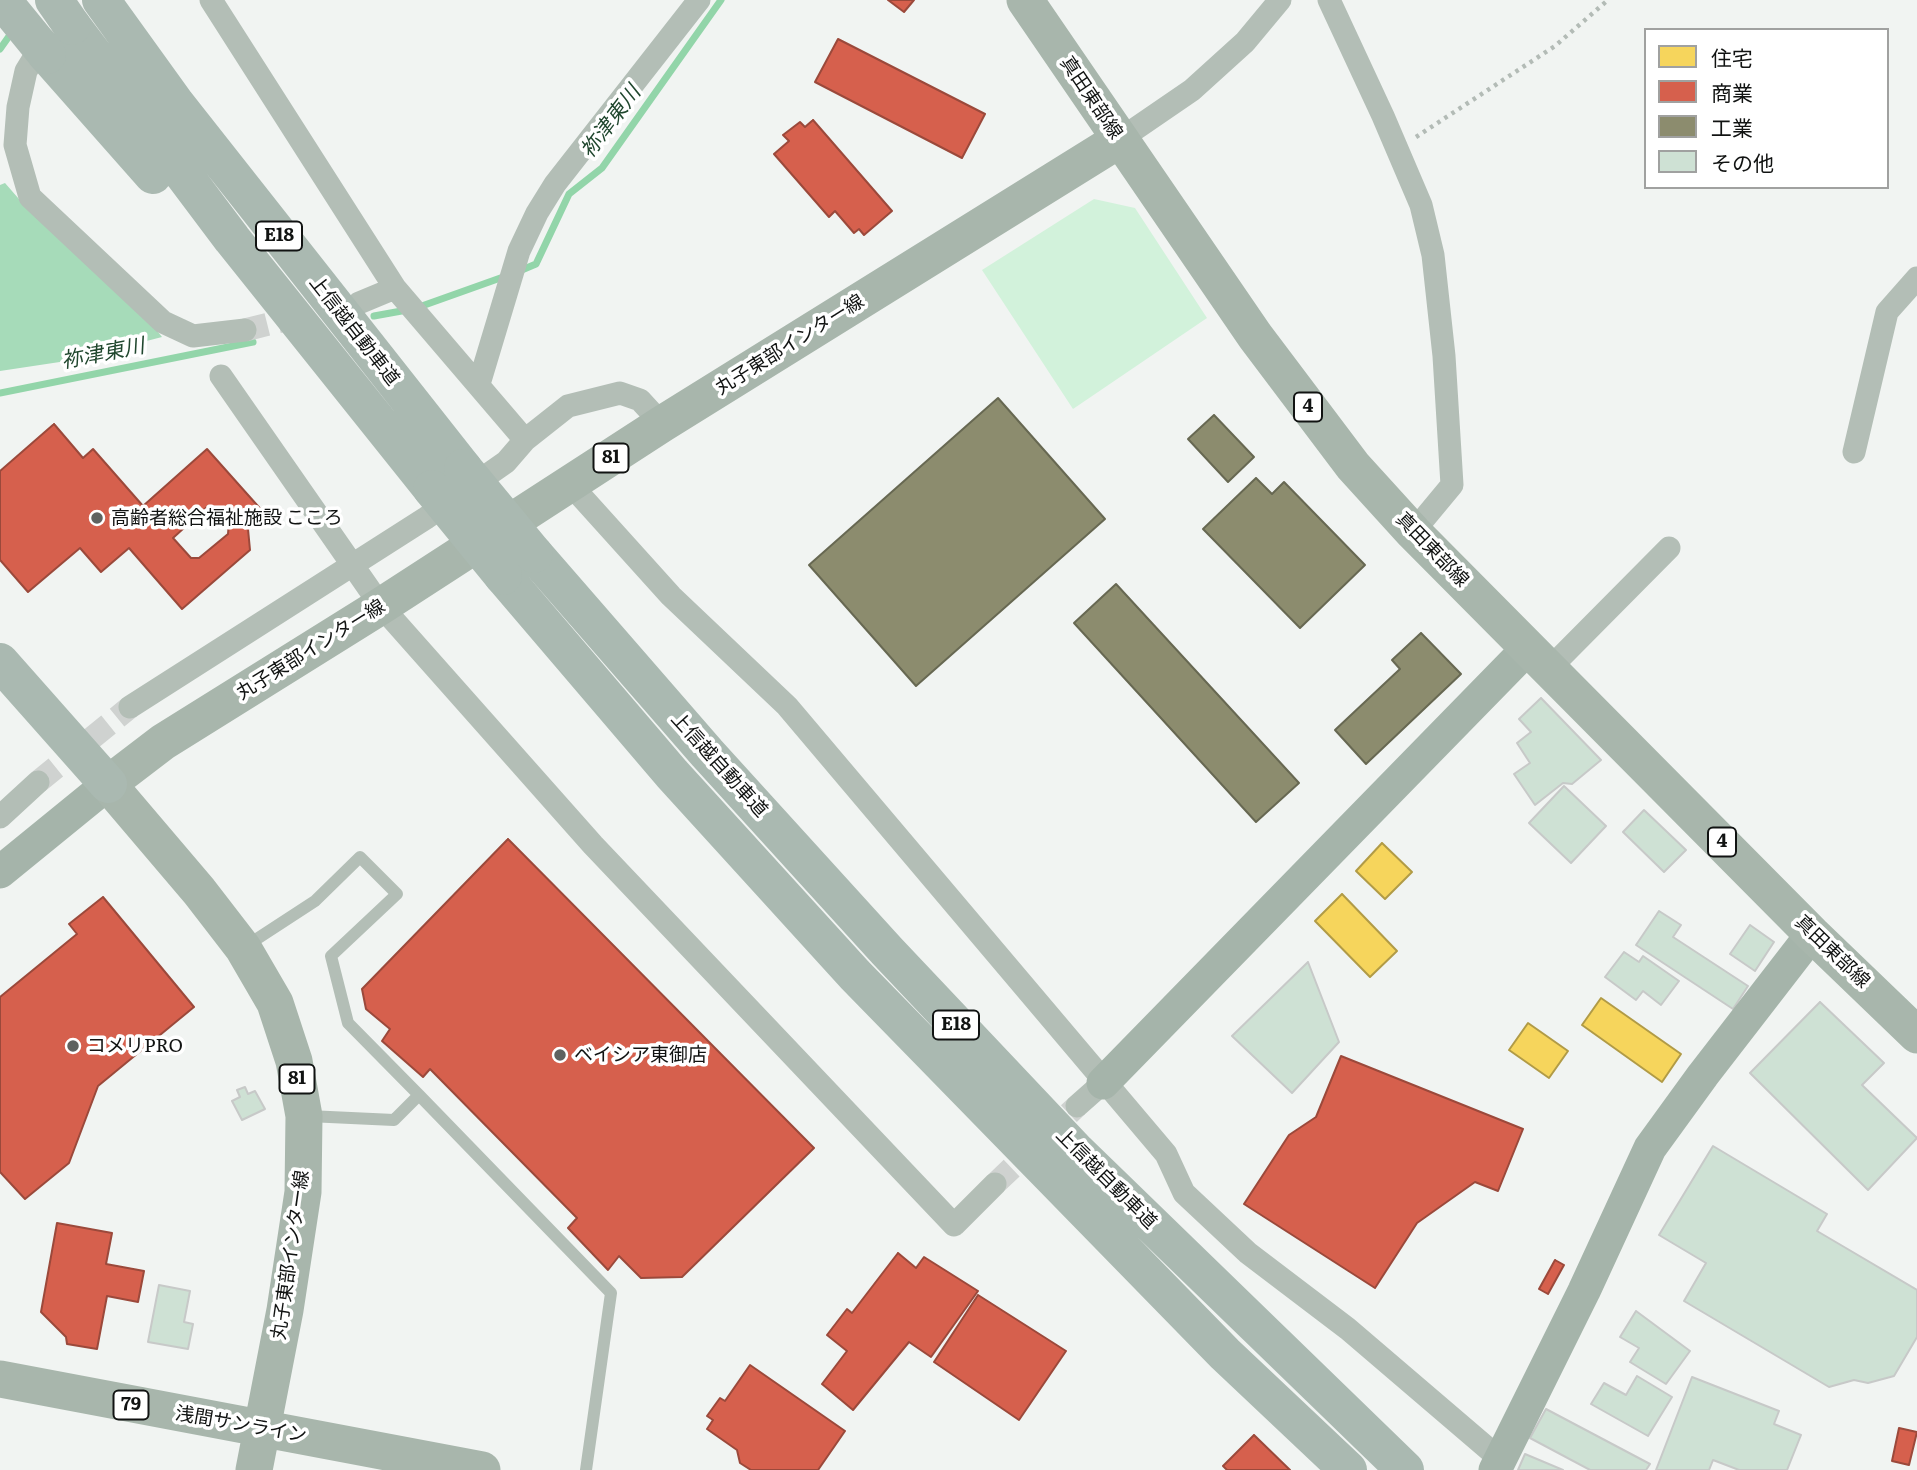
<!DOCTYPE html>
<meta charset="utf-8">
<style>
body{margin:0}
#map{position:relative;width:1917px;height:1470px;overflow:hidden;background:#f1f4f2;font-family:Literata,"Noto Sans JP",serif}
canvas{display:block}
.legend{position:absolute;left:1644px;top:28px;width:245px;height:161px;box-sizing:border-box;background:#fff;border:2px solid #a0a1a0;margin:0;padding:9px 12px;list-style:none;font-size:21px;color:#111312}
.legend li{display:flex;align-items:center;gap:14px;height:35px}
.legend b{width:35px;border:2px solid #a0a1a0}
</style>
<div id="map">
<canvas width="1917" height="1470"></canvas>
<ul class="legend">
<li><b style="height:19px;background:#f6d55c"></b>住宅</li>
<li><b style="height:19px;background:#d6604d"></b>商業</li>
<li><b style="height:19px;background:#8c8c6e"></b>工業</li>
<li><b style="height:19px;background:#cee1d4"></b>その他</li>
</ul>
</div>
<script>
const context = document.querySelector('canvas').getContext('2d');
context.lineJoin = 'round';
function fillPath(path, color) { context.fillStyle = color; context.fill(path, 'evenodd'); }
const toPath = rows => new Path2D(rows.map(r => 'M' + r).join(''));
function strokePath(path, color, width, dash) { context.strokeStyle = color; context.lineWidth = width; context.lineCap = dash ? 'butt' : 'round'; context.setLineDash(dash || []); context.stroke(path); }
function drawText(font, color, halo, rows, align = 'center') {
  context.font = font + ' Literata,"Noto Sans JP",serif'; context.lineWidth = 7; context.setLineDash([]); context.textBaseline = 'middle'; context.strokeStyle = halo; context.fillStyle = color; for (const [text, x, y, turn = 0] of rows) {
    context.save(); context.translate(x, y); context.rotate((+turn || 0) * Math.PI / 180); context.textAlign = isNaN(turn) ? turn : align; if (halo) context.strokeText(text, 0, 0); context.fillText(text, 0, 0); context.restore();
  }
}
fillPath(toPath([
 [1094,199,1135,208,1207,318,1073,409,982,270]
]), '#d2f2db');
fillPath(toPath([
 [5,183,32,214,132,299,162,337,73,360,0,371,0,185]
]), '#a6dbb9');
const homes = toPath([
 [1382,843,1412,872,1385,899,1356,871,1382,843],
 [1342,894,1397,951,1370,977,1315,921,1342,894],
 [1601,998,1681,1054,1662,1082,1582,1025,1601,998],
 [1528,1023,1568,1051,1549,1078,1509,1050,1528,1023]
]);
fillPath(homes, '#f6d55c');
strokePath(homes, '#b19b46', 2);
const shops = toPath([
 [888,0,914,0,904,12,888,0],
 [838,39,985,114,962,158,815,82,838,39],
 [813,120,892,211,864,235,859,229,854,233,835,211,829,217,774,154,789,141,783,135,800,122,805,127,813,120],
 [54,424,83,458,93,449,143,506,207,449,265,514,248,529,250,550,182,609,129,548,101,572,80,548,28,592,0,560,0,471,54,424],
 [208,506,218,508,229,521,228,534,199,558,191,558,173,538,208,506],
 [508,839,814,1148,682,1277,641,1278,619,1256,608,1270,568,1228,577,1218,430,1069,423,1077,382,1041,390,1029,366,1009,362,989,508,839],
 [103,897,194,1007,98,1086,69,1163,25,1199,0,1172,0,997,77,934,69,924,103,897],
 [1341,1056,1523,1129,1498,1191,1475,1182,1417,1223,1375,1288,1244,1204,1289,1135,1316,1117,1341,1056],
 [57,1223,112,1233,106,1264,144,1271,138,1302,107,1296,97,1349,67,1344,66,1337,41,1312,57,1223],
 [898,1253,916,1268,924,1257,978,1291,931,1357,909,1342,853,1410,822,1384,847,1351,827,1335,847,1309,852,1313,898,1253],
 [1555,1260,1564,1265,1548,1294,1539,1289,1555,1260],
 [978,1295,1066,1351,1019,1420,934,1362,978,1295],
 [750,1365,845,1431,818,1470,751,1470,740,1463,737,1450,707,1429,713,1420,707,1416,720,1398,725,1401,750,1365],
 [1899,1428,1917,1432,1909,1465,1892,1461,1899,1428],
 [1254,1435,1290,1470,1227,1470,1223,1466,1254,1435]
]);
fillPath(shops, '#d6604d');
strokePath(shops, '#9b493b', 2);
const industry = toPath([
 [998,398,1105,519,916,686,809,565,998,398],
 [1214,415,1254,457,1228,482,1188,439,1214,415],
 [1256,478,1272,494,1284,482,1365,565,1300,628,1203,529,1256,478],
 [1116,584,1299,783,1256,822,1074,623,1116,584],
 [1421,633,1461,674,1366,764,1335,730,1400,669,1392,660,1421,633]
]);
fillPath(industry, '#8c8c6e');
strokePath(industry, '#676852', 2);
strokePath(toPath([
 [0,49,12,32],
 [517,272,536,264,569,194,602,168,721,0],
 [419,307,506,276],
 [374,316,407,310],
 [0,393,253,342]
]), '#92d5a9', 7);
const building = toPath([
 [1541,698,1601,760,1572,784,1563,783,1535,805,1514,774,1530,763,1517,743,1531,732,1519,719,1541,698],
 [1564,786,1606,826,1571,863,1529,823,1564,786],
 [1644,810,1686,850,1664,872,1623,832,1644,810],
 [1659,911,1681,925,1673,937,1748,986,1733,1009,1636,945,1659,911],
 [1750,925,1774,942,1755,971,1730,954,1750,925],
 [1624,952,1639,962,1643,956,1679,981,1661,1005,1643,991,1636,1000,1605,977,1624,952],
 [1308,962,1339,1042,1292,1093,1232,1036,1308,962],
 [1820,1002,1884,1063,1862,1085,1917,1138,1868,1190,1750,1073,1820,1002],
 [245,1087,248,1094,255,1091,265,1109,242,1120,232,1101,240,1097,237,1090,245,1087],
 [1713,1146,1827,1214,1817,1231,1917,1290,1917,1337,1894,1376,1868,1383,1854,1380,1829,1387,1684,1301,1706,1263,1659,1235,1713,1146],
 [159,1285,190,1291,184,1322,193,1324,188,1349,148,1342,159,1285],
 [1636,1311,1690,1351,1666,1384,1630,1362,1639,1348,1620,1337,1636,1311],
 [1637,1376,1672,1397,1648,1436,1591,1404,1604,1383,1626,1395,1637,1376],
 [1692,1377,1779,1411,1774,1424,1801,1435,1787,1470,1739,1470,1713,1460,1709,1470,1656,1470,1692,1377],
 [1546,1409,1650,1464,1646,1470,1590,1470,1530,1438,1546,1409],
 [1525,1454,1563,1470,1518,1470,1525,1454]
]);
fillPath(building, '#cee1d4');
strokePath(building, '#c7c9c8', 2);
strokePath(toPath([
 [245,330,305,315],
 [38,782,130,707],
 [995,1184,1077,1106]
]), '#cfd2d0', 23, [23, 11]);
strokePath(toPath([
 [1416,137,1555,46,1608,0]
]), '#b3bbb6', 4.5, [3.5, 5]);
strokePath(toPath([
 [246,946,315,901,360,857,397,894,331,956,348,1023,419,1095],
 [308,1116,394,1120,419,1095,611,1293,586,1470]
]), '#b3beb6', 12);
strokePath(toPath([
 [1329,0,1383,116,1421,205,1433,255,1444,356,1452,485,1413,532],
 [45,40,26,71,18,107,15,145,30,197,163,322,193,336,245,330],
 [1119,140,1192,90,1245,42,1280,0],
 [359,303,395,288],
 [221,376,381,606,593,845,954,1225,995,1184],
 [479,384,519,251,537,213,555,184,699,0],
 [525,440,568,406,620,393,640,400,662,424],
 [1854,452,1887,312,1917,278],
 [570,484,671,596,787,706,1166,1154,1184,1193,1248,1253,1348,1329,1500,1459],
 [1550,668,1669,548],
 [130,707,426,518,506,462,525,440,395,288,211,0],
 [0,817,38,782],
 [1077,1106,1103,1083]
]), '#b3beb6', 23);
strokePath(toPath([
 [0,872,108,784],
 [1103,1083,1529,647],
 [1495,1470,1584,1291,1650,1148,1703,1075,1812,934]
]), '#a5b4aa', 33);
strokePath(toPath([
 [1025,0,1255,336,1353,466,1413,532,1812,934,1917,1035],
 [0,1379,482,1470],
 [254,1470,285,1310,303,1192,304,1116,294,1061,275,1003,243,948,199,891,108,784,163,742,381,606,662,424,1119,140]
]), '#a8b6ac', 37);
strokePath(toPath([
 [101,0,176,104,463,468],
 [72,26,232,239,432,489],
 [47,55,153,175],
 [534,554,707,753,887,951,1077,1152,1405,1470],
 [503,576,672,774,855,975,1225,1354,1348,1470],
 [0,662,108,784]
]), '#aab9b1', 38);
strokePath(toPath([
 [2,0,47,55],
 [54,0,72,26],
 [463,468,534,554],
 [432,489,503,576]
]), '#aab9b1', 38);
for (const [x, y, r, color] of [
 [97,518,7,"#5f6260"],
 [73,1046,7,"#5f6260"],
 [560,1055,7,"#5f6260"]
]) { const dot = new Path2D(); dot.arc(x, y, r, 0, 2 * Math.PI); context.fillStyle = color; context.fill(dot); strokePath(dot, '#fff', 2.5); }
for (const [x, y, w] of [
 [279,236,46],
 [1308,407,28],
 [611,458,35],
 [1722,842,28],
 [956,1025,46],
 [297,1079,35],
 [131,1405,35]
]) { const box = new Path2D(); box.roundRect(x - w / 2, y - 14.5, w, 29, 5); context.fillStyle = '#fff'; context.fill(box); strokePath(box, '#111312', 2); }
drawText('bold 18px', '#111312', null, [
 ["E18",279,236],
 ["4",1308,407],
 ["81",611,458],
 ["4",1722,842],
 ["E18",956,1025],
 ["81",297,1079],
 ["79",131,1405]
]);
drawText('19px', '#111312', '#fff', [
 ["真田東部線",1091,98,56],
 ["上信越自動車道",354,331,52],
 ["丸子東部インター線",790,345,-32],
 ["真田東部線",1432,550,46],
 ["丸子東部インター線",311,650,-32],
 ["上信越自動車道",719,765,48],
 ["真田東部線",1832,952,44],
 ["上信越自動車道",1106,1179,45],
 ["丸子東部インター線",291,1255,-82],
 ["浅間サンライン",241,1425,10]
]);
drawText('19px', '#111312', '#fff', [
 ["高齢者総合福祉施設 こころ",111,518],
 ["コメリPRO",87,1046],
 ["ベイシア東御店",574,1055]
], 'left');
drawText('italic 21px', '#20472e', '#fff', [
 ["祢津東川",611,122,-53],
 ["祢津東川",103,354,-11]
]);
</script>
